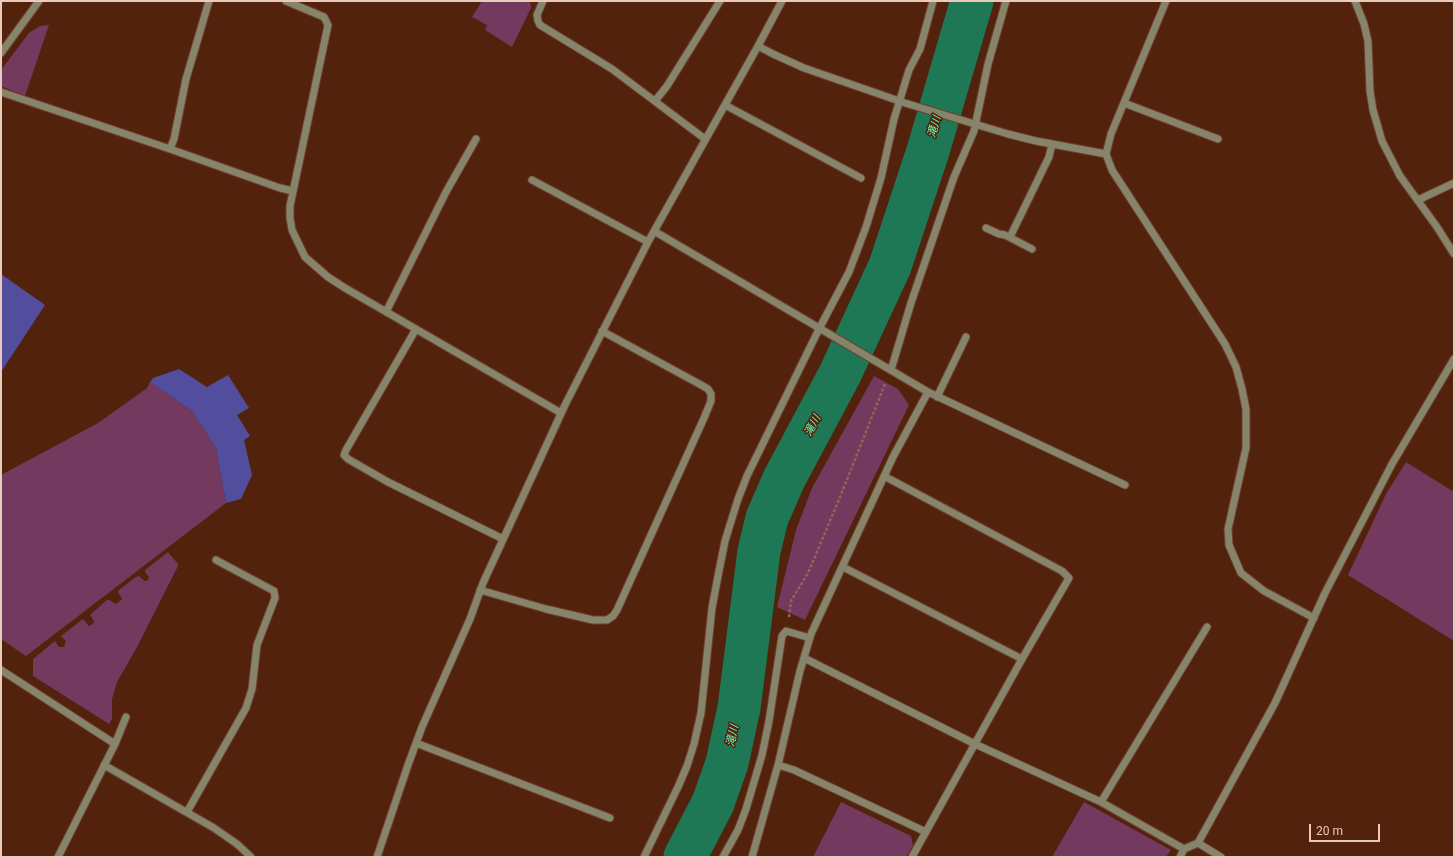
<!DOCTYPE html>
<meta charset="utf-8">
<style>
body{margin:0}
#map{position:relative;width:1455px;height:858px;overflow:hidden;background:#53220c;font-family:Roboto,sans-serif}
canvas{display:block}
.frame{position:absolute;inset:0;border:2px solid #eacabd;pointer-events:none}
.scale{position:absolute;left:1309px;top:824px;width:71px;height:18px;box-sizing:border-box;border:2px solid #eacabd;border-top:0;padding-left:5px;font-size:12px;line-height:14px;white-space:nowrap;color:#eacabd;-webkit-text-stroke:3px #53220c;paint-order:stroke}
</style>
<div id="map">
<canvas width="1455" height="858"></canvas>
<div class="frame"></div>
<div class="scale">20 m</div>
</div>
<script>
const context = document.querySelector('canvas').getContext('2d');
context.lineJoin = 'round';
function fillPath(path, color) { context.fillStyle = color; context.fill(path, 'evenodd'); }
const toPath = rows => new Path2D(rows.map(r => 'M' + r).join(''));
function strokePath(path, color, width, dash) { context.strokeStyle = color; context.lineWidth = width; context.lineCap = dash ? 'butt' : 'round'; context.setLineDash(dash || []); context.stroke(path); }
function drawText(font, color, halo, rows, align = 'center') {
  context.font = font + ' Roboto,"Noto Sans JP",sans-serif'; context.lineWidth = 3; context.setLineDash([]); context.textBaseline = 'middle'; context.strokeStyle = halo; context.fillStyle = color; for (const [text, x, y, turn = 0] of rows) {
    context.save(); context.translate(x, y); context.rotate((+turn || 0) * Math.PI / 180); context.textAlign = isNaN(turn) ? turn : align; if (halo) context.strokeText(text, 0, 0); context.fillText(text, 0, 0); context.restore();
  }
}
fillPath(toPath([
 [482,1,530,1,531,8,512,47,485,30,487,25,472,17],
 [49,25,25,96,1,86,1,70,29,33,40,26],
 [874,376,898,389,909,405,805,620,777,607,796,530,812,488],
 [150,382,192,411,216,448,226,503,26,656,1,639,1,475,98,423,147,388],
 [1406,462,1454,492,1454,641,1348,575,1386,494],
 [168,552,178,564,178,566,136,649,117,682,112,699,112,719,109,724,33,676,33,659,55,641,59,647,64,647,66,641,61,636,83,619,89,626,91,625,94,622,94,621,90,615,107,600,109,600,116,604,120,601,122,599,118,592,119,590,136,577,139,576,145,581,147,581,149,577,145,572,145,570],
 [841,802,911,836,913,846,906,857,813,857],
 [1084,802,1171,850,1166,857,1052,857]
]), '#73395e');
strokePath(toPath([
 [685,857,713,803,727,763,739,708,759,551,767,518,784,479,840,374,890,266,928,151,972,1]
]), '#1e7755', 43);
fillPath(toPath([
 [1,274,45,305,1,372],
 [179,369,207,387,228,375,249,408,237,415,250,436,244,440,252,475,241,499,226,503,216,448,192,411,150,382,153,378]
]), '#524e9d');
const minor = toPath([
 [286,1,324,17,328,25,290,206,290,218,292,230,305,257,328,277,345,288,561,413],
 [543,1,537,15,538,21,540,25,612,69,705,139],
 [1166,1,1111,134,1106,154,1112,170,1225,344,1236,367,1242,389,1246,409,1246,448,1228,529,1229,545,1241,573,1264,591,1314,618],
 [1355,1,1364,24,1368,41,1370,91,1373,110,1382,141,1400,176,1437,227,1454,254],
 [758,46,773,54,804,68,905,103,1008,134,1036,141,1106,154],
 [1,53,39,1],
 [1,92,170,149,280,188,293,191],
 [655,101,667,86,720,1],
 [1124,103,1218,139],
 [725,105,861,178],
 [170,149,174,139,186,79,209,1],
 [532,180,648,242],
 [1418,200,1454,183],
 [986,228,999,234,1005,235,1032,249],
 [654,231,928,392,893,457,811,634,800,671,778,765,752,857],
 [1010,237,1049,157,1052,144],
 [386,312,446,192,476,139],
 [416,329,346,450,344,455,348,459,388,482,503,539],
 [891,370,911,303,954,177,974,131,988,64,1006,1],
 [928,392,1125,485],
 [937,397,966,337],
 [884,476,1062,571,1069,578,1022,659,912,857],
 [843,567,1022,659],
 [480,590,546,609,593,620,607,620,613,616,617,610,704,418,711,401,711,394,708,389,703,386,602,331],
 [804,658,975,744,1101,802,1184,849],
 [1,670,115,744],
 [416,743,610,818],
 [104,765,214,828,237,844,251,857],
 [778,765,794,770,926,832],
 [1101,802,1207,627],
 [187,812,246,708,252,689,257,645,275,598,274,591,216,560],
 [1198,843,1275,703,1325,593,1392,464,1454,359],
 [58,857,115,744,126,717],
 [377,857,408,765,422,727,470,619,483,583,565,405,648,242,758,46,782,1],
 [644,857,678,787,687,766,694,744,701,713,712,608,718,576,725,541,738,499,747,476,819,329,849,272,866,227,881,178,894,119,909,70,920,49,933,1],
 [723,857,738,830,746,809,762,755,769,721,782,636,786,631,810,638],
 [1180,857,1184,849,1198,843,1221,857]
]);
strokePath(minor, '#6e402c', 9);
strokePath(toPath([
 [789,617,791,601,808,573,840,497,885,384]
]), '#906654', 2.5, [3, 2]);
strokePath(minor, '#86846b', 7);
drawText('italic 11px', '#69fcbe', '#53220c', [
 ["滝川",935,127,-74],
 ["滝川",813,426,-62],
 ["滝川",733,736,-78]
]);
</script>
